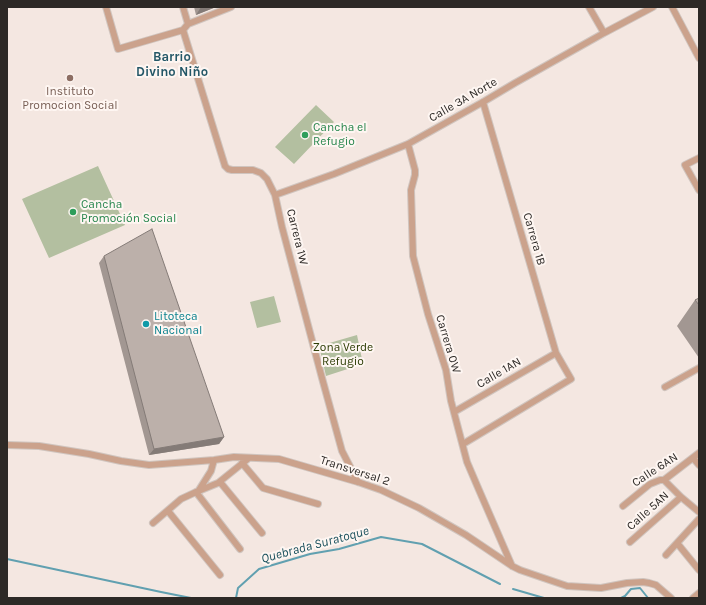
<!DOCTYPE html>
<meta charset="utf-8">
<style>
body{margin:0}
#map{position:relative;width:706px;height:605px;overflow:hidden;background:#f4e7e1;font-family:Karla,sans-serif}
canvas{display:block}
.frame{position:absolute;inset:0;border:8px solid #2d2926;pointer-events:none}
</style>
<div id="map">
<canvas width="706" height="605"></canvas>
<div class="frame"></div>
</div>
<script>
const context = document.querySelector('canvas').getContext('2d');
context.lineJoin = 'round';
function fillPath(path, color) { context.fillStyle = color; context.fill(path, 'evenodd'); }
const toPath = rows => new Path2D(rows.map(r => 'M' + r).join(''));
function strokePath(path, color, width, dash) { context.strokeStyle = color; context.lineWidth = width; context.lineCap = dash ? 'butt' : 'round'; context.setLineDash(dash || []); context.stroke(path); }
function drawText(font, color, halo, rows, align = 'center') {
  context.font = font + ' Karla,sans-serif'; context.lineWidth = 4; context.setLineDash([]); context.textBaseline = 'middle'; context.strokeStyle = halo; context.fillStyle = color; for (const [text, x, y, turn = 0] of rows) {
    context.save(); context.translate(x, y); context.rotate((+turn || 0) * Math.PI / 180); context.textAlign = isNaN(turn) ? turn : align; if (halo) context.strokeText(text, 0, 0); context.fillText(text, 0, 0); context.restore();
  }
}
fillPath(toPath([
 [316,105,334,122,294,164,275,147],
 [98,166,125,225,49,258,22,199],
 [274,296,281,322,257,328,250,302],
 [357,335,363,364,326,376,319,346]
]), '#b3bfa0');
strokePath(toPath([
 [7,559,161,592,191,598],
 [513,589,544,598],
 [236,598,238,588,259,569,310,554,339,549,381,537,422,544,500,584],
 [621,598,625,596,631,589,640,588,648,598]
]), '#61a0b0', 2);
const street = toPath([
 [106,7,118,49,183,30,188,24,231,7],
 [183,7,188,24],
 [589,7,604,33],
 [672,7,699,58],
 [183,30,225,166,228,169,232,170,253,170,261,173,267,179,275,195,282,227,322,378,342,451,358,482],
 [408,144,415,170,415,175,411,190,413,256,428,314,446,370,451,401,467,462,479,490,512,566],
 [699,158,685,165,699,190],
 [275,195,334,174,408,144,483,102,515,83,604,33,653,7],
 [665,387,699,368],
 [454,412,556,353],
 [463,444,571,379,556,353,483,102],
 [7,445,39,446,89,454,121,461,149,465,214,460,234,457,279,459,358,482,381,490,419,508,466,535,512,566,520,570,567,586,601,588,627,583,643,582,649,583,656,585,671,598],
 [693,458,699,465],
 [242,463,263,488,318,504],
 [664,480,681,497,699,512],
 [220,482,262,533],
 [199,490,211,471,214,460],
 [196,492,240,549],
 [623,506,650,484,660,480,664,480,699,453],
 [168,511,220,575],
 [153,523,181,499,196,492,218,483,249,458],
 [630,542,681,497],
 [677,543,699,570],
 [666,555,699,519],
 [693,598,699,593]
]);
strokePath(street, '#d0c5bf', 8);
strokePath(street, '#cba28c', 6);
fillPath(toPath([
 [194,7,216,7,196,15],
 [104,256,224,437,219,444,149,455,99,263],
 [699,298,699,358,677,326,695,300]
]), '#a29792');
fillPath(toPath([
 [201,7,216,7,196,15],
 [224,437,219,444,149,455,154,449]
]), '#847b77');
const building = toPath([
 [152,229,224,437,154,449,104,256,152,229],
 [699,298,699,305,695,300,699,298]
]);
fillPath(building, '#bcb0aa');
strokePath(building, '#847b77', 1);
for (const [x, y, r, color] of [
 [70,78,4,"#8d6e63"],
 [305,135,4,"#2e9e5b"],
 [73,212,4,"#2e9e5b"],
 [146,324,4,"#0f9aa8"]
]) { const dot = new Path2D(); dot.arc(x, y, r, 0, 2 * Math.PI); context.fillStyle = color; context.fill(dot); strokePath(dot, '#fef6f2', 1.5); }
drawText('12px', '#785e54', '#fef6f2', [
 ["Instituto",70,92],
 ["Promocion Social",70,106]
]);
drawText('12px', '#2d2926', '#fef6f2', [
 ["Calle 3A Norte",463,100,-30],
 ["Carrera 1W",297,237,76],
 ["Carrera 1B",534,239,74],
 ["Carrera 0W",448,344,73],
 ["Calle 1AN",499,373,-30],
 ["Calle 6AN",655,470,-33],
 ["Transversal 2",355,471,18],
 ["Calle 5AN",648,511,-42]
]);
drawText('12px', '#27864d', '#fef6f2', [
 ["Cancha el",313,128],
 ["Refugio",313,142],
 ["Cancha",81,205],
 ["Promoción Social",81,219]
], 'left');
drawText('12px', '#0d838f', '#fef6f2', [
 ["Litoteca",154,317],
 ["Nacional",154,331]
], 'left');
drawText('12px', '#2d3d05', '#fef6f2', [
 ["Zona Verde",343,348],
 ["Refugio",343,362]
]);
drawText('bold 13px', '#245767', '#fef6f2', [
 ["Barrio",172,57],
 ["Divino Niño",172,72]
]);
drawText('italic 13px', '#1b515d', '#fef6f2', [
 ["Quebrada Suratoque",315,545,-15]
]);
</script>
